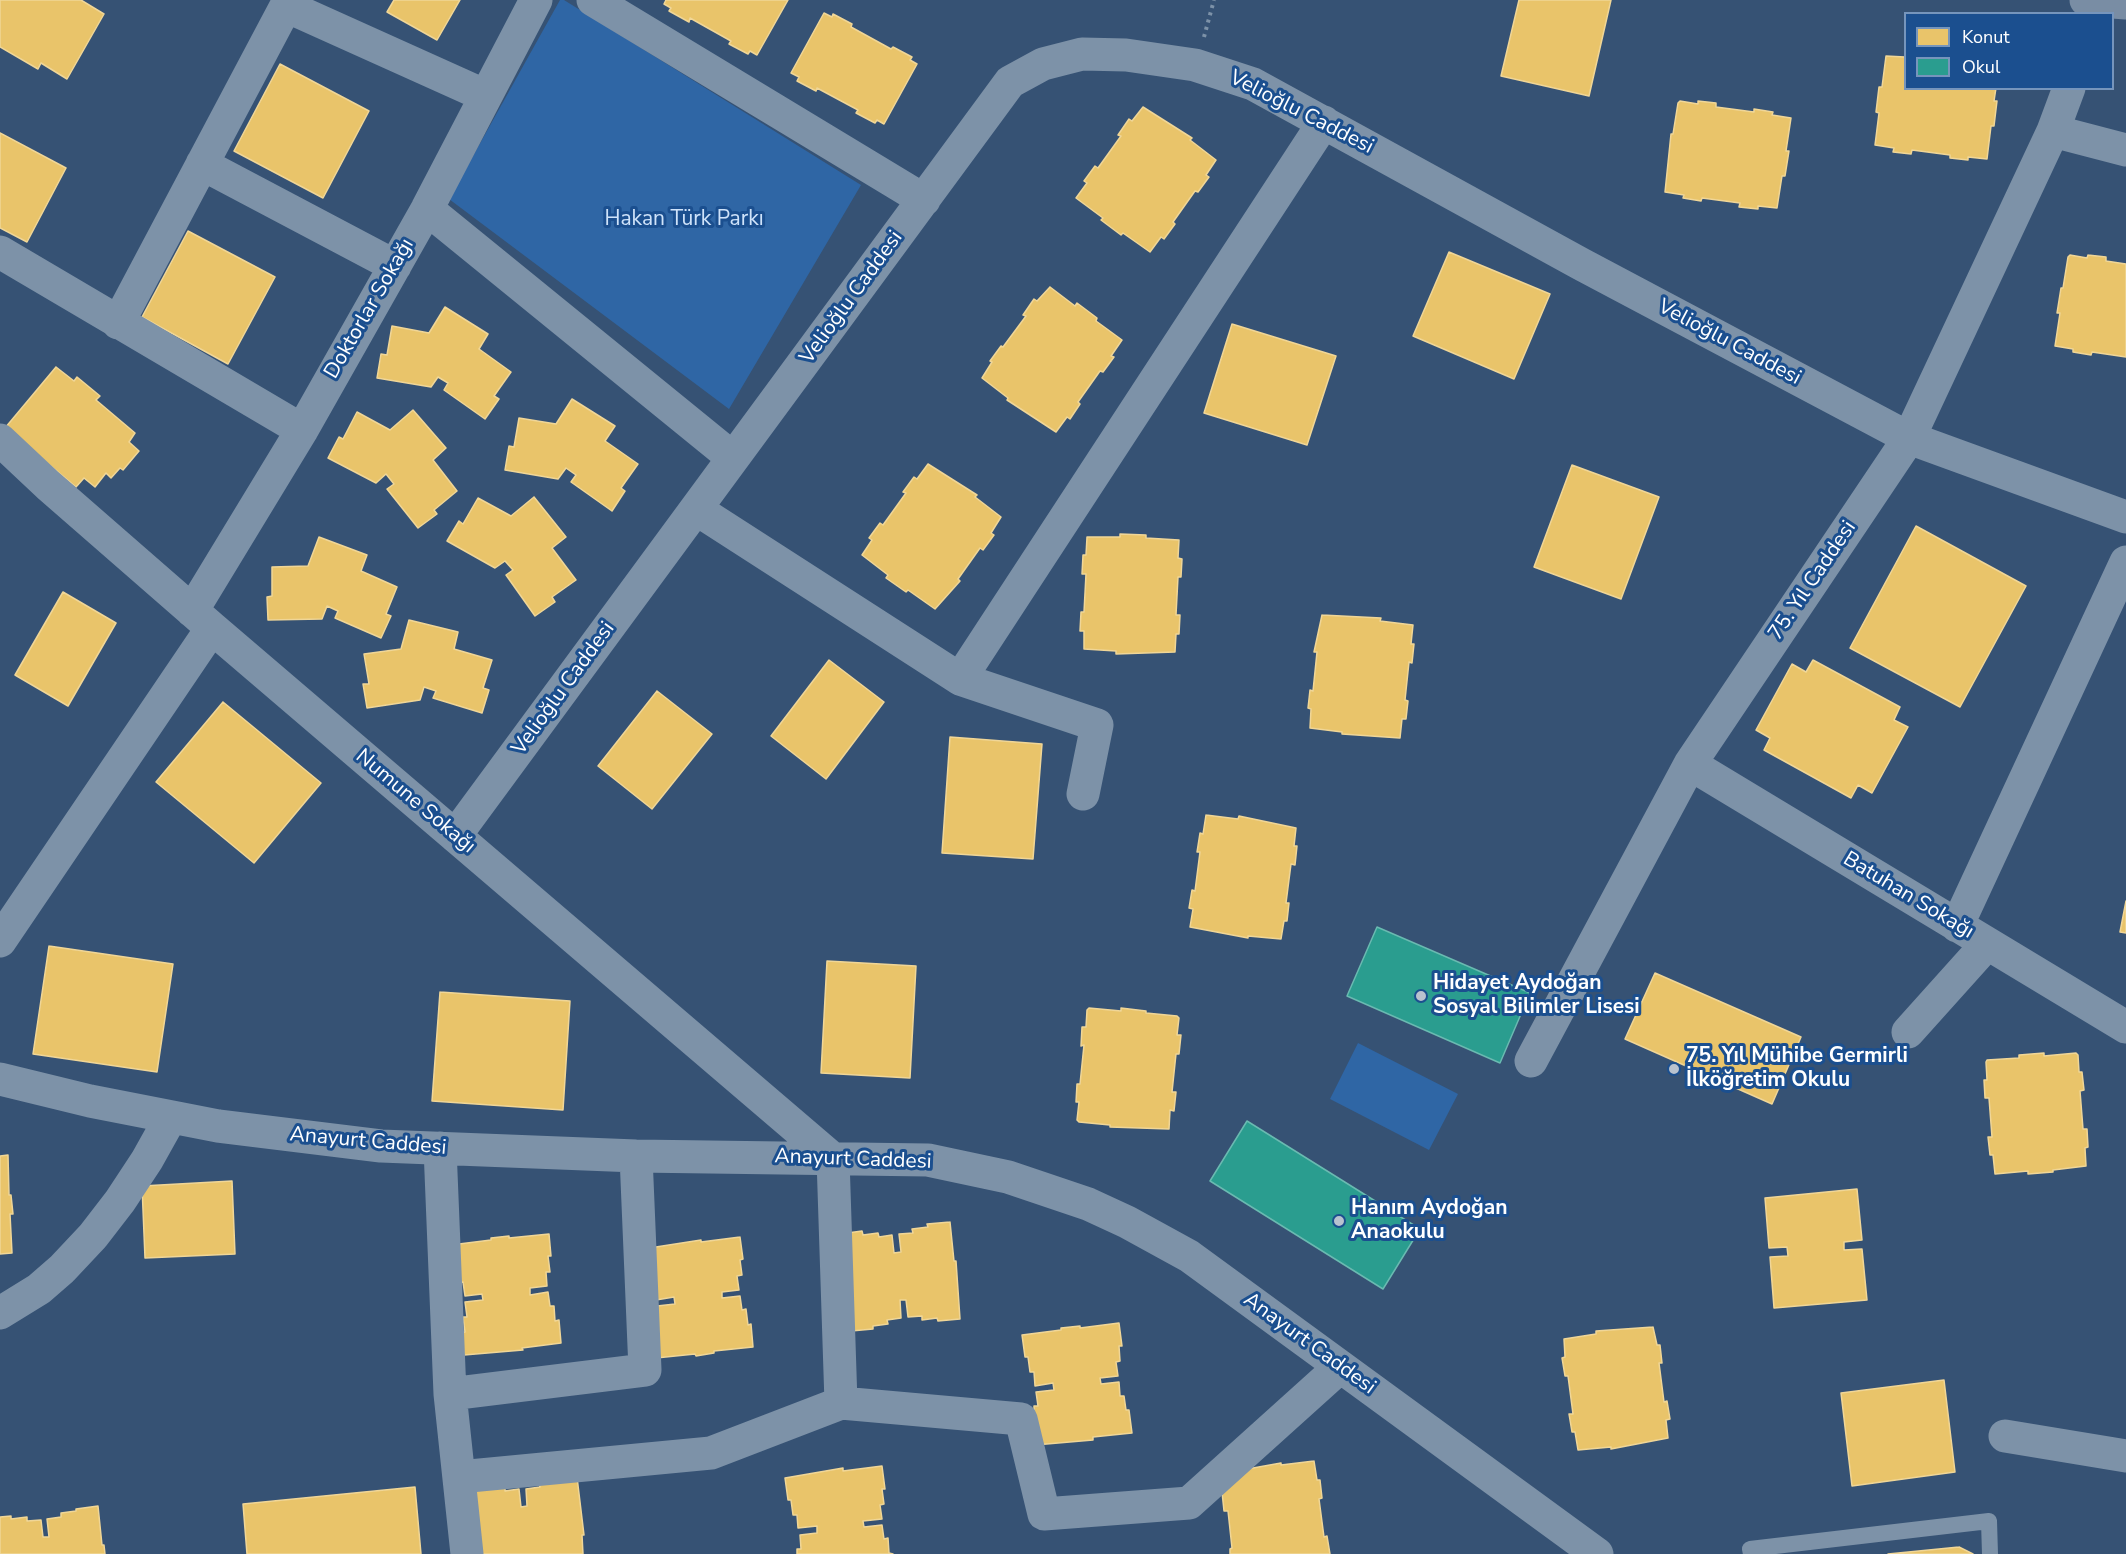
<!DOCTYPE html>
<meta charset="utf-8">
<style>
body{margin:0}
#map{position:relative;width:2126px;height:1554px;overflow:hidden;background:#365274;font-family:"Nunito Sans",sans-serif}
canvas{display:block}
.legend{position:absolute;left:1904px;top:12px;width:210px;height:78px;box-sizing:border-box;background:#1b4f8f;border:2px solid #7695bc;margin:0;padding:8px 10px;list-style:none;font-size:18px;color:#fff}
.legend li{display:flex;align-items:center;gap:12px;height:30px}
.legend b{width:30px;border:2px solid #7695bc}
</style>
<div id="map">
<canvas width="2126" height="1554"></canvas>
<ul class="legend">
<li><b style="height:16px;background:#e9c46a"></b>Konut</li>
<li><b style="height:16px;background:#2a9d8f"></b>Okul</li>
</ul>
</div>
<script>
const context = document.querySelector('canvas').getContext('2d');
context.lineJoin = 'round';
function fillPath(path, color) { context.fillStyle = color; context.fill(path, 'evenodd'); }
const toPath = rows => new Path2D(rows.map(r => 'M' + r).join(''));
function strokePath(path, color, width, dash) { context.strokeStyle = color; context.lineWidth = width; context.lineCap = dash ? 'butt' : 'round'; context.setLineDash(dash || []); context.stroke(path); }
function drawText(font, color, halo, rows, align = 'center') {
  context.font = font + ' "Nunito Sans",sans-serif'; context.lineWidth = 6; context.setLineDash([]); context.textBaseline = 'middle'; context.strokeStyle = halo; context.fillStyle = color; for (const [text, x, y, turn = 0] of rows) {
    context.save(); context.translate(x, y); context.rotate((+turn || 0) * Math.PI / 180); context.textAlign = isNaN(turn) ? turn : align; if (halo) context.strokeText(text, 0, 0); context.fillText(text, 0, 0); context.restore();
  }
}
fillPath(toPath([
 [560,0,564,0,861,185,729,409,449,199],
 [1358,1043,1458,1094,1429,1150,1330,1099]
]), '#2f66a5');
const homes = toPath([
 [0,0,81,0,104,14,67,79,41,63,38,69,0,47,0,0],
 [394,0,460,0,437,40,387,12,394,0],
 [666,0,788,0,757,55,750,51,748,54,729,44,731,41,690,18,689,22,669,11,671,8,664,4,666,0],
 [1519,0,1611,0,1589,96,1501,76,1519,0],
 [824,13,832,17,833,14,852,24,851,27,891,49,893,47,912,57,910,60,917,64,884,124,877,120,875,123,856,113,858,110,817,88,816,91,797,81,799,77,791,73,824,13],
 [1905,53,1906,88,1996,88,1994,101,1997,101,1994,126,1991,126,1987,159,1968,157,1968,160,1950,158,1950,155,1912,150,1911,154,1893,152,1894,148,1875,145,1879,113,1876,112,1879,87,1882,87,1886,56,1905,57,1905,53],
 [280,64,369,111,323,198,234,151,280,64],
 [1680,101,1698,104,1698,101,1716,103,1716,107,1754,112,1754,109,1773,112,1772,115,1791,118,1786,151,1789,151,1785,176,1782,176,1777,208,1758,206,1758,209,1739,207,1740,203,1702,198,1701,201,1683,198,1684,195,1665,192,1671,134,1673,134,1678,103,1680,101],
 [1143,107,1192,138,1190,140,1216,160,1206,175,1209,177,1198,192,1195,191,1173,222,1175,224,1164,239,1161,237,1150,252,1123,233,1121,235,1101,220,1103,218,1076,198,1087,183,1084,181,1095,166,1098,168,1121,136,1118,135,1129,119,1132,121,1143,107],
 [0,133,66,168,27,242,0,228,0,133],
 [188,231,275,277,228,364,142,317,188,231],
 [1449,252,1550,294,1514,379,1413,336,1449,252],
 [2088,255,2106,257,2106,261,2126,264,2126,357,2092,352,2091,355,2073,352,2073,349,2055,346,2060,313,2057,313,2061,288,2063,288,2068,257,2070,255,2087,258,2088,255],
 [1050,287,1075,306,1077,303,1097,318,1096,321,1122,340,1111,356,1114,357,1103,372,1100,371,1078,402,1080,404,1070,419,1067,417,1056,432,1007,400,1008,398,982,378,992,362,990,361,1001,346,1003,347,1026,316,1023,315,1034,299,1037,301,1050,287],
 [445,307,488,334,479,349,511,372,494,396,499,399,485,419,444,390,448,383,438,377,431,387,377,378,381,354,387,355,392,326,429,333,445,307],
 [1232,324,1336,356,1307,445,1204,413,1232,324],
 [56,367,74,381,77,377,100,396,96,400,135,433,129,442,139,451,123,470,120,468,111,478,106,473,95,487,84,478,76,487,5,428,56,367],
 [572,399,615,426,605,441,638,464,621,488,625,491,612,511,571,482,576,475,566,468,558,479,505,470,509,446,514,447,519,418,556,424,572,399],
 [413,410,446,448,433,460,457,491,434,510,437,514,418,528,387,489,394,484,386,474,376,483,328,458,339,437,343,439,357,412,390,430,413,410],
 [928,464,977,495,975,497,1001,517,991,533,994,535,983,550,980,548,958,579,960,581,935,609,908,590,906,592,886,578,888,575,862,555,872,540,869,538,880,523,883,525,906,493,903,492,914,477,917,479,928,464],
 [1572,465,1659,497,1621,599,1534,567,1572,465],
 [534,497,566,537,552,548,576,580,552,597,555,602,535,616,506,575,513,570,505,561,495,568,447,541,459,521,463,524,478,498,511,516,534,497],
 [1916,526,2026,586,1960,707,1850,648,1916,526],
 [1120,534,1146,535,1146,538,1179,540,1178,558,1182,559,1181,577,1178,577,1176,615,1180,615,1179,634,1176,634,1175,652,1116,654,1116,651,1084,649,1084,631,1080,631,1081,612,1084,612,1086,574,1082,574,1083,555,1086,555,1087,537,1120,537,1120,534],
 [319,537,367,555,361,571,397,587,386,614,391,616,381,638,335,618,338,611,327,606,322,619,268,620,267,597,272,596,272,567,308,566,319,537],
 [63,592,116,623,68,706,15,675,63,592],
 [1322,615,1381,618,1380,621,1413,625,1411,644,1414,644,1412,663,1409,662,1405,700,1408,701,1406,719,1402,719,1400,738,1342,734,1342,732,1310,728,1311,709,1308,708,1310,690,1313,691,1317,652,1314,652,1322,615],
 [409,620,458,632,454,649,492,660,483,688,489,690,482,713,433,698,436,691,424,687,420,700,367,708,363,684,369,684,364,654,401,649,409,620],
 [829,660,884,702,826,779,771,736,829,660],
 [1813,660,1900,707,1894,720,1908,727,1872,793,1858,785,1851,798,1764,750,1770,738,1756,730,1792,664,1806,672,1813,660],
 [657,691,712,734,652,809,598,766,657,691],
 [223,702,321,783,254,863,156,782,223,702],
 [950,737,1042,744,1033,859,942,853,950,737],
 [1206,815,1238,819,1239,816,1296,828,1294,846,1297,846,1295,865,1291,864,1286,903,1289,903,1287,921,1284,921,1281,939,1248,936,1248,938,1190,927,1193,909,1189,908,1192,890,1195,891,1200,852,1197,852,1200,833,1203,834,1206,815],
 [2126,901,2126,933,2120,932,2126,901],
 [49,946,173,964,157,1072,33,1054,49,946],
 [827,961,916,966,910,1078,821,1073,827,961],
 [1655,973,1801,1037,1772,1104,1625,1039,1655,973],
 [440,992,570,1001,563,1110,432,1101,440,992],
 [1121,1008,1146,1011,1146,1013,1177,1016,1179,1018,1177,1035,1181,1035,1179,1054,1176,1054,1172,1092,1176,1092,1174,1111,1170,1110,1169,1129,1110,1127,1110,1125,1079,1122,1077,1120,1079,1102,1076,1102,1077,1084,1080,1084,1084,1045,1081,1046,1082,1027,1086,1027,1087,1010,1089,1008,1121,1011,1121,1008],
 [2044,1053,2044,1056,2076,1053,2078,1055,2079,1072,2082,1072,2084,1090,2080,1091,2083,1129,2087,1129,2088,1147,2085,1148,2086,1166,2053,1170,2053,1172,2028,1174,2028,1171,1995,1174,1993,1155,1990,1155,1988,1137,1992,1137,1989,1098,1985,1098,1984,1080,1987,1080,1986,1062,1987,1060,2019,1058,2019,1055,2044,1053],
 [8,1155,9,1195,11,1195,13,1214,10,1214,12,1253,0,1254,0,1156,8,1155],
 [232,1181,235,1254,145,1258,142,1186,232,1181],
 [1857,1189,1862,1240,1844,1242,1844,1250,1862,1249,1867,1300,1774,1308,1770,1257,1788,1256,1787,1247,1769,1248,1765,1198,1857,1189],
 [950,1222,954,1261,956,1261,960,1319,938,1321,937,1318,922,1320,922,1316,908,1317,906,1300,900,1300,901,1318,887,1320,888,1324,873,1326,873,1329,851,1331,840,1234,862,1231,863,1235,878,1233,879,1237,892,1235,894,1253,901,1252,899,1234,913,1233,912,1229,928,1227,927,1224,950,1222],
 [549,1234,551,1256,548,1256,550,1272,546,1272,547,1286,530,1288,530,1295,548,1292,550,1306,554,1306,555,1321,559,1320,561,1343,522,1348,523,1350,464,1355,461,1333,465,1332,463,1317,467,1317,465,1302,483,1300,482,1294,465,1296,463,1282,459,1283,451,1245,491,1240,491,1238,509,1236,509,1238,549,1234],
 [740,1237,743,1259,740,1260,742,1275,737,1276,739,1290,722,1292,722,1298,740,1296,742,1310,746,1309,748,1325,751,1324,753,1347,714,1351,714,1353,696,1356,695,1354,656,1358,657,1306,675,1304,674,1297,656,1300,643,1249,701,1240,701,1242,740,1237],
 [1119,1323,1122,1346,1119,1346,1120,1361,1116,1362,1118,1376,1100,1378,1101,1384,1119,1382,1120,1396,1124,1396,1126,1410,1129,1410,1132,1433,1093,1437,1093,1440,1035,1445,1034,1406,1038,1406,1036,1392,1054,1390,1053,1383,1035,1386,1034,1372,1030,1372,1028,1357,1025,1357,1022,1335,1061,1330,1061,1328,1080,1326,1080,1328,1119,1323],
 [1653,1327,1657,1345,1660,1345,1662,1363,1659,1363,1664,1402,1667,1401,1670,1419,1666,1420,1668,1438,1611,1449,1611,1447,1578,1450,1575,1432,1572,1432,1569,1414,1573,1414,1568,1376,1565,1376,1562,1358,1565,1357,1564,1339,1596,1334,1596,1331,1653,1327],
 [1944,1380,1955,1472,1852,1486,1841,1393,1944,1380],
 [1314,1461,1317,1480,1320,1480,1322,1498,1319,1499,1324,1537,1327,1536,1330,1554,1230,1554,1230,1549,1232,1548,1228,1511,1224,1511,1222,1492,1225,1473,1281,1463,1281,1465,1314,1461],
 [882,1466,885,1489,882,1489,884,1504,880,1505,882,1519,863,1521,864,1527,882,1525,884,1539,888,1538,889,1553,893,1554,797,1554,797,1549,801,1549,800,1535,817,1533,817,1526,798,1528,797,1515,793,1515,791,1500,788,1500,785,1478,843,1468,843,1471,882,1466],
 [577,1477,584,1535,582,1535,583,1554,472,1554,467,1486,505,1487,505,1491,519,1489,521,1507,527,1506,526,1489,540,1487,539,1483,577,1477],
 [415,1487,421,1554,247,1554,243,1504,415,1487],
 [98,1506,102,1545,104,1545,105,1554,0,1554,0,1517,11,1516,11,1519,27,1517,27,1521,41,1520,43,1537,49,1537,47,1519,61,1517,61,1513,76,1511,76,1509,98,1506],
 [1959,1547,1973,1554,1888,1554,1959,1547]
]);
fillPath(homes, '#e9c46a');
strokePath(homes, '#f0d697', 1.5);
const schools = toPath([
 [1377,927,1530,993,1500,1063,1347,996,1377,927],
 [1247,1121,1420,1229,1383,1289,1210,1181,1247,1121]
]);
fillPath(schools, '#2a9d8f');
strokePath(schools, '#6abab1', 1.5);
strokePath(toPath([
 [1204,37,1214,0]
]), '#7d92a8', 4, [3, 4.5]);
strokePath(toPath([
 [1751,1554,1750,1549,1989,1521,1990,1554]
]), '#7d92a8', 16);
strokePath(toPath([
 [593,0,924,200],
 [2053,131,2126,150],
 [202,164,395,266],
 [427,209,733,458],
 [0,252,302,430],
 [118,323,286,6,486,96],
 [0,440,48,485,212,628,833,1159,841,1403],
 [696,509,960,679,1097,725,1083,794],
 [192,611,302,430,427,209,536,0],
 [960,679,1324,122],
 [1690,764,2126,1027],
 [455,836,1010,82,1043,64,1082,54,1126,55,1195,65,1253,84,1581,264,1909,438,2126,517],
 [1957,926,2126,562],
 [0,941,212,628],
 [1908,1032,1987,944],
 [1531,1061,1690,764,1909,438,2053,131,2069,88],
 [0,1079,90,1101,218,1126,381,1146,636,1156,928,1160,1008,1177,1088,1204,1127,1222,1189,1256,1597,1554],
 [440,1148,450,1394,467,1554],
 [0,1313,39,1289,62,1269,93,1236,120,1201,147,1160,171,1117],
 [450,1394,645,1370,636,1156],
 [2005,1436,2126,1456],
 [459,1477,711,1453,841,1403,1021,1419,1044,1514,1189,1503,1340,1367]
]), '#7d92a8', 33);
strokePath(toPath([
 [2086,0,2126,3]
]), '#798da4', 33);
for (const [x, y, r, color] of [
 [1421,996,6,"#b9c2ce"],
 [1674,1069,6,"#b9c2ce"],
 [1339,1221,6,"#b9c2ce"]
]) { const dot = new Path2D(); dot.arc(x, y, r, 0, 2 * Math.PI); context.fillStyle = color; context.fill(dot); strokePath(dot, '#1b4f8f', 2); }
drawText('21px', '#fff', '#1b4f8f', [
 ["Velioğlu Caddesi",1301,113,27],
 ["Velioğlu Caddesi",852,298,-54],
 ["Doktorlar Sokağı",370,309,-60],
 ["Velioğlu Caddesi",1729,343,28],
 ["75. Yıl Caddesi",1813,581,-56],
 ["Velioğlu Caddesi",564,689,-54],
 ["Numune Sokağı",415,802,40],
 ["Batuhan Sokağı",1908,896,31],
 ["Anayurt Caddesi",368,1142,5],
 ["Anayurt Caddesi",853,1160,2],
 ["Anayurt Caddesi",1309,1344,36]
]);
drawText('21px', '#cfe3fa', '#1b4f8f', [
 ["Hakan Türk Parkı",684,220]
]);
drawText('bold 21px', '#fff', '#1b4f8f', [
 ["Hidayet Aydoğan",1433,984],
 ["Sosyal Bilimler Lisesi",1433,1008],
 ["75. Yıl Mühibe Germirli",1686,1057],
 ["İlköğretim Okulu",1686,1081],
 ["Hanım Aydoğan",1351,1209],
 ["Anaokulu",1351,1233]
], 'left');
</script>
